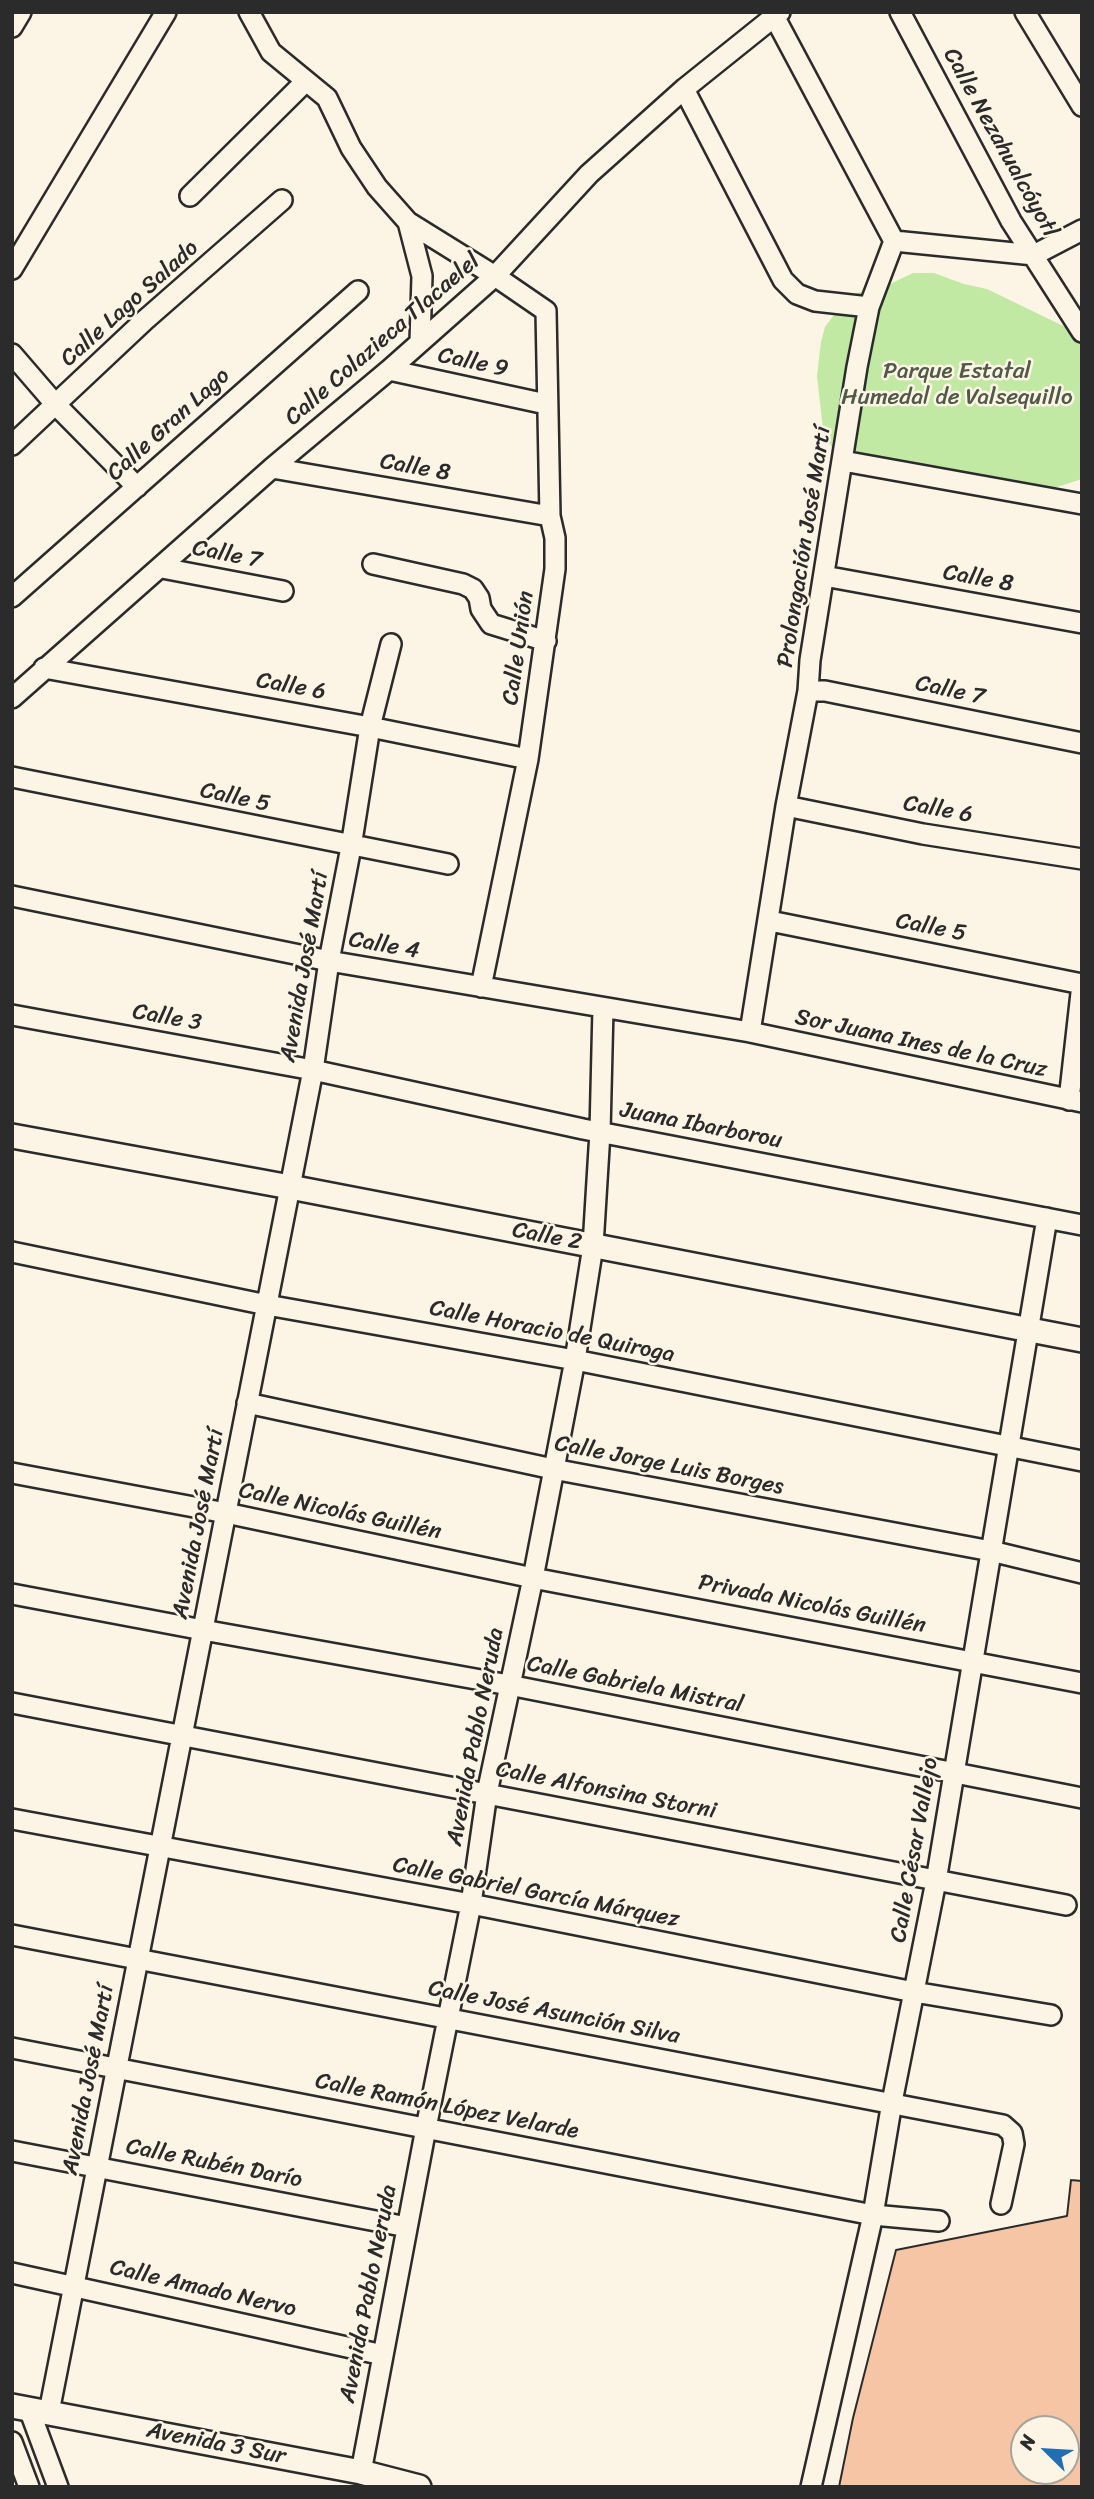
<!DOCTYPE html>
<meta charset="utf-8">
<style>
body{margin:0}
#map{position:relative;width:1094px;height:2499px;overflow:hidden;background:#fcf5e5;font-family:Sriracha,sans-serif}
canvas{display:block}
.frame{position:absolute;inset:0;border:14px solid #2b2b2b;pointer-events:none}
.north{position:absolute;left:1010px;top:2415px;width:70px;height:70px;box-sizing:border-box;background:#fcf5e5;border:2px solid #a8a49b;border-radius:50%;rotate:294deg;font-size:19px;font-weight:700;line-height:28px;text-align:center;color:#2b2b2b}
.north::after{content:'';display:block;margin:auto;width:24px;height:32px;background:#1f6fb2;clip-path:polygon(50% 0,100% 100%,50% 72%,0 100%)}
</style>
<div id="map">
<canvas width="1094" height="2499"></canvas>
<div class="frame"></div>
<div class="north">N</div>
</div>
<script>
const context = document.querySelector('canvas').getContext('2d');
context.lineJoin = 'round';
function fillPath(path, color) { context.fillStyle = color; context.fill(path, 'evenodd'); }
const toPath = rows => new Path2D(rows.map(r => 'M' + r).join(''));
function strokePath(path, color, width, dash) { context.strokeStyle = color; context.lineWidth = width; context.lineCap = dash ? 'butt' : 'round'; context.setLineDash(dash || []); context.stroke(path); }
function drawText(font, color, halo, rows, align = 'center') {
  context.font = font + ' Sriracha,sans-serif'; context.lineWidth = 5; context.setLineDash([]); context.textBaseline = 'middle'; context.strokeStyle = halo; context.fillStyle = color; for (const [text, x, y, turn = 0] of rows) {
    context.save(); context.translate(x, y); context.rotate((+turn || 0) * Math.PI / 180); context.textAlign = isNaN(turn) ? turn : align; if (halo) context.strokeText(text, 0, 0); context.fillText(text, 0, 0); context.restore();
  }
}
fillPath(toPath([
 [913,273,934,273,964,284,987,289,1082,335,1082,479,1051,489,1036,488,1016,480,970,491,849,461,832,448,823,429,817,376,821,342,825,327,842,304,853,294,888,285]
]), '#c2e9a4');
const building = toPath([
 [1071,2180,1082,2181,1082,2487,839,2487,853,2418,896,2250,1067,2216,1071,2180],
 [1024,2429,1066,2429,1066,2471,1024,2471,1024,2429]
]);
fillPath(building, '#f6c5a5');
strokePath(building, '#2b2b2b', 2);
const minor = toPath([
 [249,12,271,52,327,98,351,148,377,187,408,222,495,276,546,311,550,516,555,538,555,569,528,759,481,987],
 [900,12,1011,221,1082,332],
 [1025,12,1082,106],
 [12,27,21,12],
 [684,89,783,280,797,294,815,301,869,307],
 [190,196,306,81],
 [408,222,422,276,420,342],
 [894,241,1034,255,1082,230],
 [12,269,166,12],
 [12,354,56,405,137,487],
 [389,370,546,404],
 [12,445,145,320,282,200],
 [843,461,1082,504],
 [272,468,550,516],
 [373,564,463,584,473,589,479,598,481,609,491,624,546,641],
 [162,568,283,591],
 [824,576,1082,623],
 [12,597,358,291],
 [44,668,370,727,528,759],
 [808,691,825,691,1082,743],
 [12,698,272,468,389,370,495,276,589,174,684,89,780,12],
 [12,777,448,864],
 [786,806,923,834,1082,859],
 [12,896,329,961,750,1032,1082,1102],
 [770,921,1082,984],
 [12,1015,313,1070,583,1129,1082,1225],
 [750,1032,786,806,808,691,810,660,857,367,869,307,894,241,774,16],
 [1069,1100,1082,984],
 [12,1252,267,1305,575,1360,1082,1461],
 [247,1403,553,1469,991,1551,1082,1573],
 [12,1473,226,1513,533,1578,1082,1683],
 [12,1594,203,1630,509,1685,1082,1798],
 [12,1703,1066,1905],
 [12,1819,471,1904,914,1992,1051,2015],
 [12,1935,1003,2125,1012,2133,1014,2144,1001,2204],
 [12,2048,873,2215,939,2221],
 [12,2151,407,2227],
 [12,2273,383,2355],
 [29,2409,58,2487],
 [49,2412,313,1070,329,961,351,847,370,727,391,644],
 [12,2442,29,2487],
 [361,2472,426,2128,471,1904,487,1793,533,1578,575,1360,593,1246,600,1132,603,1008],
 [811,2487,873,2215,892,2102,936,1881,1047,1218]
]);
const tertiary = toPath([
 [12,1136,290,1187,1082,1340],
 [12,2406,361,2472,419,2487]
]);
strokePath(minor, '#2b2b2b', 24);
strokePath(tertiary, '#2b2b2b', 28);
strokePath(minor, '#fcf5e5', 19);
strokePath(tertiary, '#fcf5e5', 23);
drawText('23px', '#2b2b2b', '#fcf5e5', [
 ["Calle Nezahualcóyotl",1000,143,61],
 ["Calle Lago Salado",130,304,-42],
 ["Calle Colazieca Tlacaelel",383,340,-41],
 ["Calle 9",473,363,12],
 ["Calle Gran Lago",169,425,-42],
 ["Calle 8",415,468,10],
 ["Prolongación José Martí",805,547,-81],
 ["Calle 7",227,555,11],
 ["Calle 8",978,579,10],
 ["Calle Unión",519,648,-82],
 ["Calle 6",291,687,10],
 ["Calle 7",950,691,12],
 ["Calle 5",235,798,12],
 ["Calle 6",938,810,10],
 ["Calle 5",931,928,11],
 ["Calle 4",384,946,10],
 ["Avenida José Martí",305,967,-80],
 ["Calle 3",167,1018,10],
 ["Sor Juana Ines de la Cruz",921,1044,12],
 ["Juana Ibarborou",701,1126,11],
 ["Calle 2",547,1237,11],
 ["Calle Horacio de Quiroga",552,1332,11],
 ["Calle Jorge Luis Borges",669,1466,11],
 ["Calle Nicolás Guillén",340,1512,12],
 ["Avenida José Martí",199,1524,-79],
 ["Privada Nicolás Guillén",812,1605,11],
 ["Calle Gabriela Mistral",635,1685,11],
 ["Avenida Pablo Neruda",476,1737,-79],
 ["Calle Alfonsina Storni",606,1791,11],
 ["Calle César Vallejo",915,1850,-80],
 ["Calle Gabriel García Márquez",536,1893,11],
 ["Calle José Asunción Silva",554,2013,11],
 ["Avenida José Martí",89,2080,-79],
 ["Calle Ramón López Velarde",447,2107,11],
 ["Calle Rubén Darío",214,2164,11],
 ["Calle Amado Nervo",203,2289,13],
 ["Avenida Pablo Neruda",369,2294,-79],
 ["Avenida 3 Sur",216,2444,11]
]);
drawText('23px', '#515a49', '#fcf5e5', [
 ["Parque Estatal",957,372],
 ["Humedal de Valsequillo",957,398]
]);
</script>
